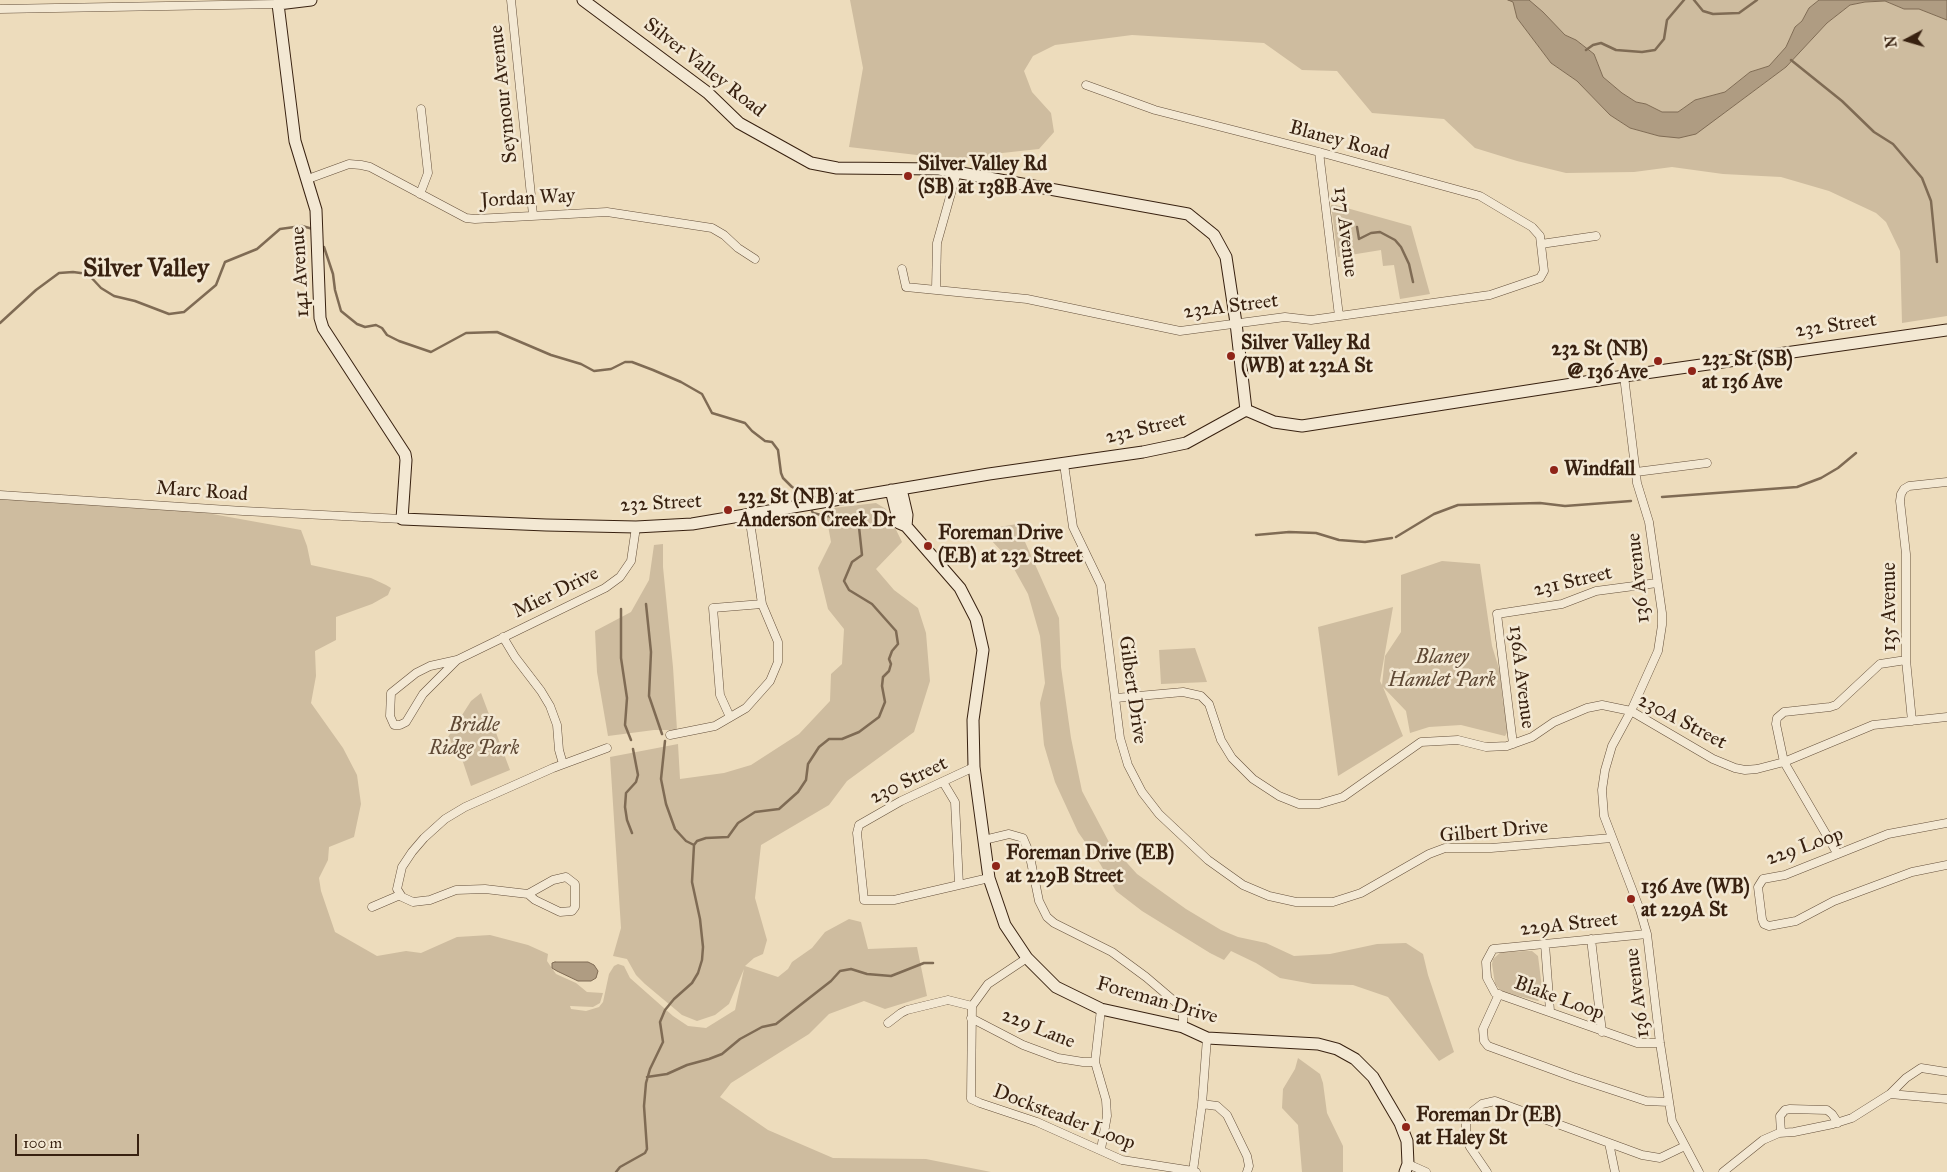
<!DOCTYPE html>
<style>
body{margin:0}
#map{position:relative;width:1947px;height:1172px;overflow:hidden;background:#eddcbc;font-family:"IM FELL Great Primer",serif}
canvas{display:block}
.north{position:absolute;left:1882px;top:15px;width:50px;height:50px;-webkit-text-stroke:4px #f3e8d3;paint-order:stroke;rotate:264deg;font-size:14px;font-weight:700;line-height:20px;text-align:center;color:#382110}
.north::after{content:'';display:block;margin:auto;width:18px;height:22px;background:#382110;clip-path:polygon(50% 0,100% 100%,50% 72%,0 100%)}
.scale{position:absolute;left:15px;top:1134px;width:124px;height:22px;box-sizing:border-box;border:2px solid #382110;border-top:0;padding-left:6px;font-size:15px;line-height:18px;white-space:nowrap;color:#382110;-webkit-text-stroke:4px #f3e8d3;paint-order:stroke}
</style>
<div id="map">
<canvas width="1947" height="1172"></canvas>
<div class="north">N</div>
<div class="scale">100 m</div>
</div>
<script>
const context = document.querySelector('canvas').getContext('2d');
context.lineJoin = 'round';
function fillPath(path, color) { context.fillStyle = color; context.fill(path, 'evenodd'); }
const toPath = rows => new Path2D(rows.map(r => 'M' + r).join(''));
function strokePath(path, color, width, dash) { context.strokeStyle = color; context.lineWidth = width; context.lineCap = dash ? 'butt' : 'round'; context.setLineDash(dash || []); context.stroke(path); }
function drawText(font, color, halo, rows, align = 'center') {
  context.font = font + ' "IM FELL Great Primer",serif'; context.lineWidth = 5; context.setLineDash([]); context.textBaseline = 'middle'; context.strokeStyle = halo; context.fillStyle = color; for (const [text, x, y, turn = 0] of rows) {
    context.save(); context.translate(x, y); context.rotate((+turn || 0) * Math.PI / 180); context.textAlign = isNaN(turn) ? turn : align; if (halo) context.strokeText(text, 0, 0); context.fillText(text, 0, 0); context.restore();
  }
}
fillPath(toPath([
 [850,0,1508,0,1513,2,1517,18,1551,63,1577,81,1610,115,1630,128,1659,136,1723,114,1786,67,1827,23,1850,5,1865,2,1885,1,1904,9,1919,9,1947,20,1947,316,1902,323,1900,251,1886,222,1876,213,1829,191,1781,177,1723,174,1672,167,1634,172,1566,173,1517,161,1475,148,1444,119,1372,113,1337,71,1302,70,1264,43,1132,35,1055,45,1033,56,1024,71,1032,92,1051,113,1054,132,1039,149,1002,153,980,158,934,157,849,147,863,68],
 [1529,0,1819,0,1809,8,1802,21,1795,27,1786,47,1769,66,1750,72,1725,92,1695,100,1678,112,1662,112,1646,104,1636,102,1622,93,1603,77,1594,54,1576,40,1565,35],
 [1331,205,1336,205,1411,226,1430,294,1400,299,1394,265,1383,266,1381,250,1338,257],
 [0,497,168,506,301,530,307,546,311,565,371,578,386,585,391,588,388,595,372,604,336,617,336,640,315,651,316,676,311,703,343,748,357,775,361,804,354,837,329,847,328,860,319,878,321,891,335,932,377,956,406,951,421,953,457,937,490,935,528,945,548,954,547,961,556,974,576,983,587,992,603,993,600,1003,593,1007,570,1006,571,1009,586,1011,599,1007,603,1002,609,974,614,966,618,964,624,966,630,978,673,1016,688,1026,706,1028,735,1010,744,969,729,1004,715,1015,697,1021,682,1015,645,984,636,975,627,959,613,956,621,928,610,757,678,744,680,779,724,773,751,765,799,734,830,701,831,674,842,664,844,629,828,609,818,568,831,542,825,509,876,503,886,509,902,542,876,569,894,590,918,608,926,633,930,681,914,732,847,781,829,805,761,845,755,898,767,940,763,954,754,958,745,966,778,977,788,969,792,962,812,948,825,932,849,919,861,922,868,949,917,947,927,996,885,1009,864,1001,829,1014,809,1034,731,1083,720,1097,768,1130,833,1158,926,1159,991,1172,0,1172],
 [1017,524,1059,618,1061,667,1071,738,1082,791,1110,844,1137,874,1186,909,1221,930,1238,937,1266,943,1294,956,1330,954,1377,944,1406,943,1423,954,1428,975,1454,1052,1439,1061,1388,997,1353,985,1313,984,1280,978,1256,963,1231,951,1224,960,1210,953,1142,911,1116,891,1099,862,1078,832,1055,782,1044,745,1040,703,1045,683,1040,636,1028,594,1008,558,990,539,987,529],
 [663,544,663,567,673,667,677,730,654,730,608,736,597,672,595,631,631,612,649,580,654,545],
 [1442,561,1480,564,1492,646,1500,672,1503,702,1512,724,1505,736,1461,725,1429,727,1410,733,1406,711,1383,687,1403,736,1338,776,1318,627,1393,607,1380,681,1382,685,1385,656,1401,632,1401,575],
 [1195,648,1207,682,1161,684,1159,650],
 [481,693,510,770,471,786,463,762,448,737,471,701],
 [1527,951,1532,951,1538,956,1543,996,1538,1001,1502,992,1495,984,1492,964,1493,959,1501,952],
 [1298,1058,1320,1074,1323,1083,1327,1113,1343,1146,1343,1172,1302,1172,1298,1125,1282,1108,1283,1089,1295,1069]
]), '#cebc9f');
const water = toPath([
 [1508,0,1529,0,1543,12,1565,35,1576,40,1594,54,1603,77,1622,93,1636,102,1646,104,1662,112,1678,112,1695,100,1725,92,1750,72,1769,66,1786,47,1795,27,1802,21,1809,8,1819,0,1947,0,1947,20,1919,9,1904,9,1885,1,1865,2,1850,5,1827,23,1786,67,1696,134,1679,138,1659,136,1630,128,1610,115,1577,81,1551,63,1517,18,1513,2,1508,0],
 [555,962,588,962,594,965,598,971,596,978,591,981,578,981,557,971,552,968,552,963,555,962]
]);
fillPath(water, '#af9c82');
strokePath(water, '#7f6b54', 1);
strokePath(toPath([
 [1694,0,1703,11,1713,14,1739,13,1757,0],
 [1586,50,1593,45,1601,43,1616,50,1642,52,1655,50,1664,39,1667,20,1684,0],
 [1791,60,1842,101,1874,132,1893,144,1922,178,1931,201,1937,262],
 [1357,227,1359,239,1371,233,1380,232,1395,240,1401,247,1409,264,1413,282],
 [324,247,333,274,335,290,341,311,357,324,365,327,376,325,382,328,387,335,399,341,431,352,466,333,497,332,551,355,581,364,594,371,611,369,625,362,632,362,653,370,681,382,702,394,712,413,745,423,752,431,765,441,772,442,778,450,781,473,783,478,792,487,802,492,806,496],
 [0,323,36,290,59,273,73,272,88,274,101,288,114,296,135,301,169,314,184,312,216,285,225,262,257,249,280,229,302,226,313,229],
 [1662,497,1797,487,1821,478,1838,468,1856,453],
 [1256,535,1289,532,1316,533,1339,540,1365,542,1392,538],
 [1396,537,1434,514,1458,505,1540,503,1565,506,1631,501],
 [646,604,651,652,649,696,662,734],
 [621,609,621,658,627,698,625,725,631,740],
 [665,741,661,779,666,804,675,829,686,841,694,845],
 [632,833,627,820,625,807,626,793,636,782,638,775,633,749],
 [647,1077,667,1074,687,1065,709,1059,722,1054,740,1039,762,1027,776,1024,831,981,840,971,851,969,867,974,891,976,924,963,933,963],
 [616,1172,620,1167,645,1153,647,1149,644,1106,646,1083,650,1069,663,1042,660,1022,665,1010,674,999,692,983,698,973,702,960,703,947,700,919,692,882,694,845,697,841,706,838,728,837,738,823,755,812,779,809,798,792,806,780,808,764,819,747,829,739,842,739,859,732,879,717,885,702,882,686,883,677,889,671,891,664,889,659,892,651,898,644,896,631,872,604,849,590,844,581,852,562,862,555,859,527,846,519,821,515,813,513,812,511]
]), '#7f6b54', 2.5);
const street = toPath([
 [511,0,533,215],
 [0,9,278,4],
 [1319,152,1339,316],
 [308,179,349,164,361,165,370,167,466,218,475,219,607,212,712,228,724,235,738,248,755,259],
 [420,194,428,173,421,109],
 [1541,244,1596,236],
 [902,269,906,287,1027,299,1180,331,1285,317,1311,320,1490,295,1540,278,1544,271,1540,236,1532,227,1480,196,1319,152,1155,110,1086,85],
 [936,289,937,243,957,172],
 [1624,376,1637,483,1649,522,1662,613,1662,625,1658,651,1631,711,1612,746,1605,770,1602,790,1604,816,1640,910,1647,934,1660,1043,1672,1121,1699,1172],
 [1064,464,1073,527,1101,585,1120,738,1128,765,1142,792,1159,814,1208,860,1243,885,1269,896,1296,902,1333,902,1361,893,1429,854,1445,848,1491,848,1612,838],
 [1636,472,1707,463],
 [0,495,243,511,402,519],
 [503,637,515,657,541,691,550,706,557,725,559,750,563,764],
 [457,660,423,694,406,722,400,725,394,725,390,716,391,693,416,673,430,666,457,660,605,588,620,577,631,561,636,527],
 [1116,698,1183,692,1201,696,1209,704,1221,740,1232,758,1253,779,1279,796,1299,804,1319,804,1343,797,1421,742,1458,740,1486,747,1507,746,1532,737,1554,722,1587,708,1602,705,1631,711,1713,759,1735,768,1745,770,1757,769,1784,762,1873,725,1947,717],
 [730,717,720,695,713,608,762,604],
 [1912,721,1906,660,1906,554,1900,501,1901,494,1904,489,1909,486,1947,482],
 [670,735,715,726,746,708,770,681,778,662,778,642,762,604,749,515],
 [1513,744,1497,614,1562,604,1596,591,1657,583],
 [974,767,901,801,859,825,857,833,864,900,894,900,989,878],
 [943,782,955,802,959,885],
 [1947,823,1888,834,1785,875,1763,879,1758,887,1762,919,1764,924,1769,926,1796,921,1834,901,1912,872,1947,865],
 [984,840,1009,834,1023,838,1029,852,1039,901,1047,917,1054,923,1112,952,1146,977,1180,1006,1183,1016,1183,1027],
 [1837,853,1784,762,1776,724,1777,718,1784,712,1830,707,1836,705,1880,664,1906,660],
 [528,894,553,880,566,877,575,884,575,907,572,911,560,912,535,900,528,894,485,889,456,890,430,900,413,902,402,897,397,889,402,867,412,852,424,838,445,819,465,807,553,768,607,748],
 [372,907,400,895],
 [1647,934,1493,949,1486,962,1487,978,1495,993,1637,1043,1660,1043],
 [1591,939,1602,1032],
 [1545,944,1550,1011],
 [1027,958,988,984,972,1006,971,1099,980,1103,1037,1122,1122,1160,1193,1171],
 [1499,994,1483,1029,1484,1041,1488,1046,1573,1077,1646,1101,1669,1102],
 [971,1018,1023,1045,1058,1058,1083,1062,1095,1062],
 [888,1023,901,1013,907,1010,948,1000,972,1006],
 [1890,1094,1906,1078,1921,1068,1947,1072],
 [1202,1104,1217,1106,1227,1115,1247,1156,1249,1166,1247,1172],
 [1781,1133,1780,1116,1785,1110,1790,1109,1827,1110,1832,1114,1838,1123],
 [1609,1143,1615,1172],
 [1101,1149,1107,1116,1106,1100,1095,1062,1101,1009],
 [1408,1164,1426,1172],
 [1196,1172,1193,1171,1202,1104,1207,1038],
 [1487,1172,1470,1147,1466,1135,1466,1123,1473,1111,1482,1104,1495,1101,1642,1155,1660,1158,1685,1146],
 [1723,1172,1763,1140,1779,1133,1794,1132,1833,1124,1852,1118,1890,1094,1947,1099]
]);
const secondary = toPath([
 [311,0,278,4,295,141,316,210,320,318,323,328,405,454,406,460,402,519,546,525,636,527,692,524,989,474,1143,452,1186,443,1246,410],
 [583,0,708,93,739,123,811,163,837,168,939,169,1188,214,1214,235,1226,257,1236,323,1246,410],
 [1246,410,1274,422,1302,426,1624,376,1947,330],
 [901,489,907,515,906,526],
 [891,490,899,523,906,526,960,588,976,619,983,650,973,720,974,767,989,878,1005,925,1027,958,1056,987,1101,1009,1183,1027,1207,1038,1318,1044,1337,1049,1355,1059,1373,1077,1400,1123,1407,1141,1408,1164,1405,1172]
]);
strokePath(street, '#65503b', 9);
strokePath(secondary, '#382110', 13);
strokePath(street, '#f3e8d3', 8);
strokePath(secondary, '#f3e8d3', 11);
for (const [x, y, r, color] of [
 [908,176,5,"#8f2418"],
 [1231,356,5,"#8f2418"],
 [1658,361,5,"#8f2418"],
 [1692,371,5,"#8f2418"],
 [1554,470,5,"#8f2418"],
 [728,510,5,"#8f2418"],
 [928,546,5,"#8f2418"],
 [996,866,5,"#8f2418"],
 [1631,899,5,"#8f2418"],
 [1406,1127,5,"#8f2418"]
]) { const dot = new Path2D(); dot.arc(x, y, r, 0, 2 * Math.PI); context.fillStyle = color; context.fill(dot); strokePath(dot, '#f3e8d3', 2); }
drawText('20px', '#382110', '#f3e8d3', [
 ["Silver Valley Road",704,68,38],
 ["Seymour Avenue",504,94,-96],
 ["Blaney Road",1339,141,15],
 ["Jordan Way",528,199,-3],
 ["137 Avenue",1345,232,83],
 ["141 Avenue",301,272,-93],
 ["232A Street",1231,307,-7],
 ["232 Street",1836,326,-8],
 ["232 Street",1146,429,-13],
 ["Marc Road",202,492,4],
 ["232 Street",661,504,-3],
 ["136 Avenue",1639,578,-96],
 ["231 Street",1573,582,-13],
 ["Mier Drive",556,593,-26],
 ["135 Avenue",1890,607,-90],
 ["136A Avenue",1521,677,83],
 ["Gilbert Drive",1132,690,82],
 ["230A Street",1682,722,28],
 ["230 Street",909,781,-26],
 ["Gilbert Drive",1494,832,-5],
 ["229 Loop",1805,847,-19],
 ["229A Street",1569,925,-6],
 ["136 Avenue",1638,993,-97],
 ["Blake Loop",1559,999,20],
 ["Foreman Drive",1157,1001,16],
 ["229 Lane",1038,1029,22],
 ["Docksteader Loop",1064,1118,21]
]);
drawText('bold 20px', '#382110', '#f3e8d3', [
 ["Silver Valley Rd",918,165],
 ["(SB) at 138B Ave",918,188],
 ["Silver Valley Rd",1241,344],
 ["(WB) at 232A St",1241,367],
 ["232 St (NB)",1648,350,"right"],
 ["@ 136 Ave",1648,373,"right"],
 ["232 St (SB)",1702,360],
 ["at 136 Ave",1702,383],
 ["Windfall",1564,470],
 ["232 St (NB) at",738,498],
 ["Anderson Creek Dr",738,521],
 ["Foreman Drive",938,534],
 ["(EB) at 232 Street",938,557],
 ["Foreman Drive (EB)",1006,854],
 ["at 229B Street",1006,877],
 ["136 Ave (WB)",1641,888],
 ["at 229A St",1641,911],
 ["Foreman Dr (EB)",1416,1116],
 ["at Haley St",1416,1139]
], 'left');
drawText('italic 20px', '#5e4834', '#f3e8d3', [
 ["Blaney",1442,658],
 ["Hamlet Park",1442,681],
 ["Bridle",474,726],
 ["Ridge Park",474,749]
]);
drawText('bold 25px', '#382110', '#f3e8d3', [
 ["Silver Valley",146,270]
]);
</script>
